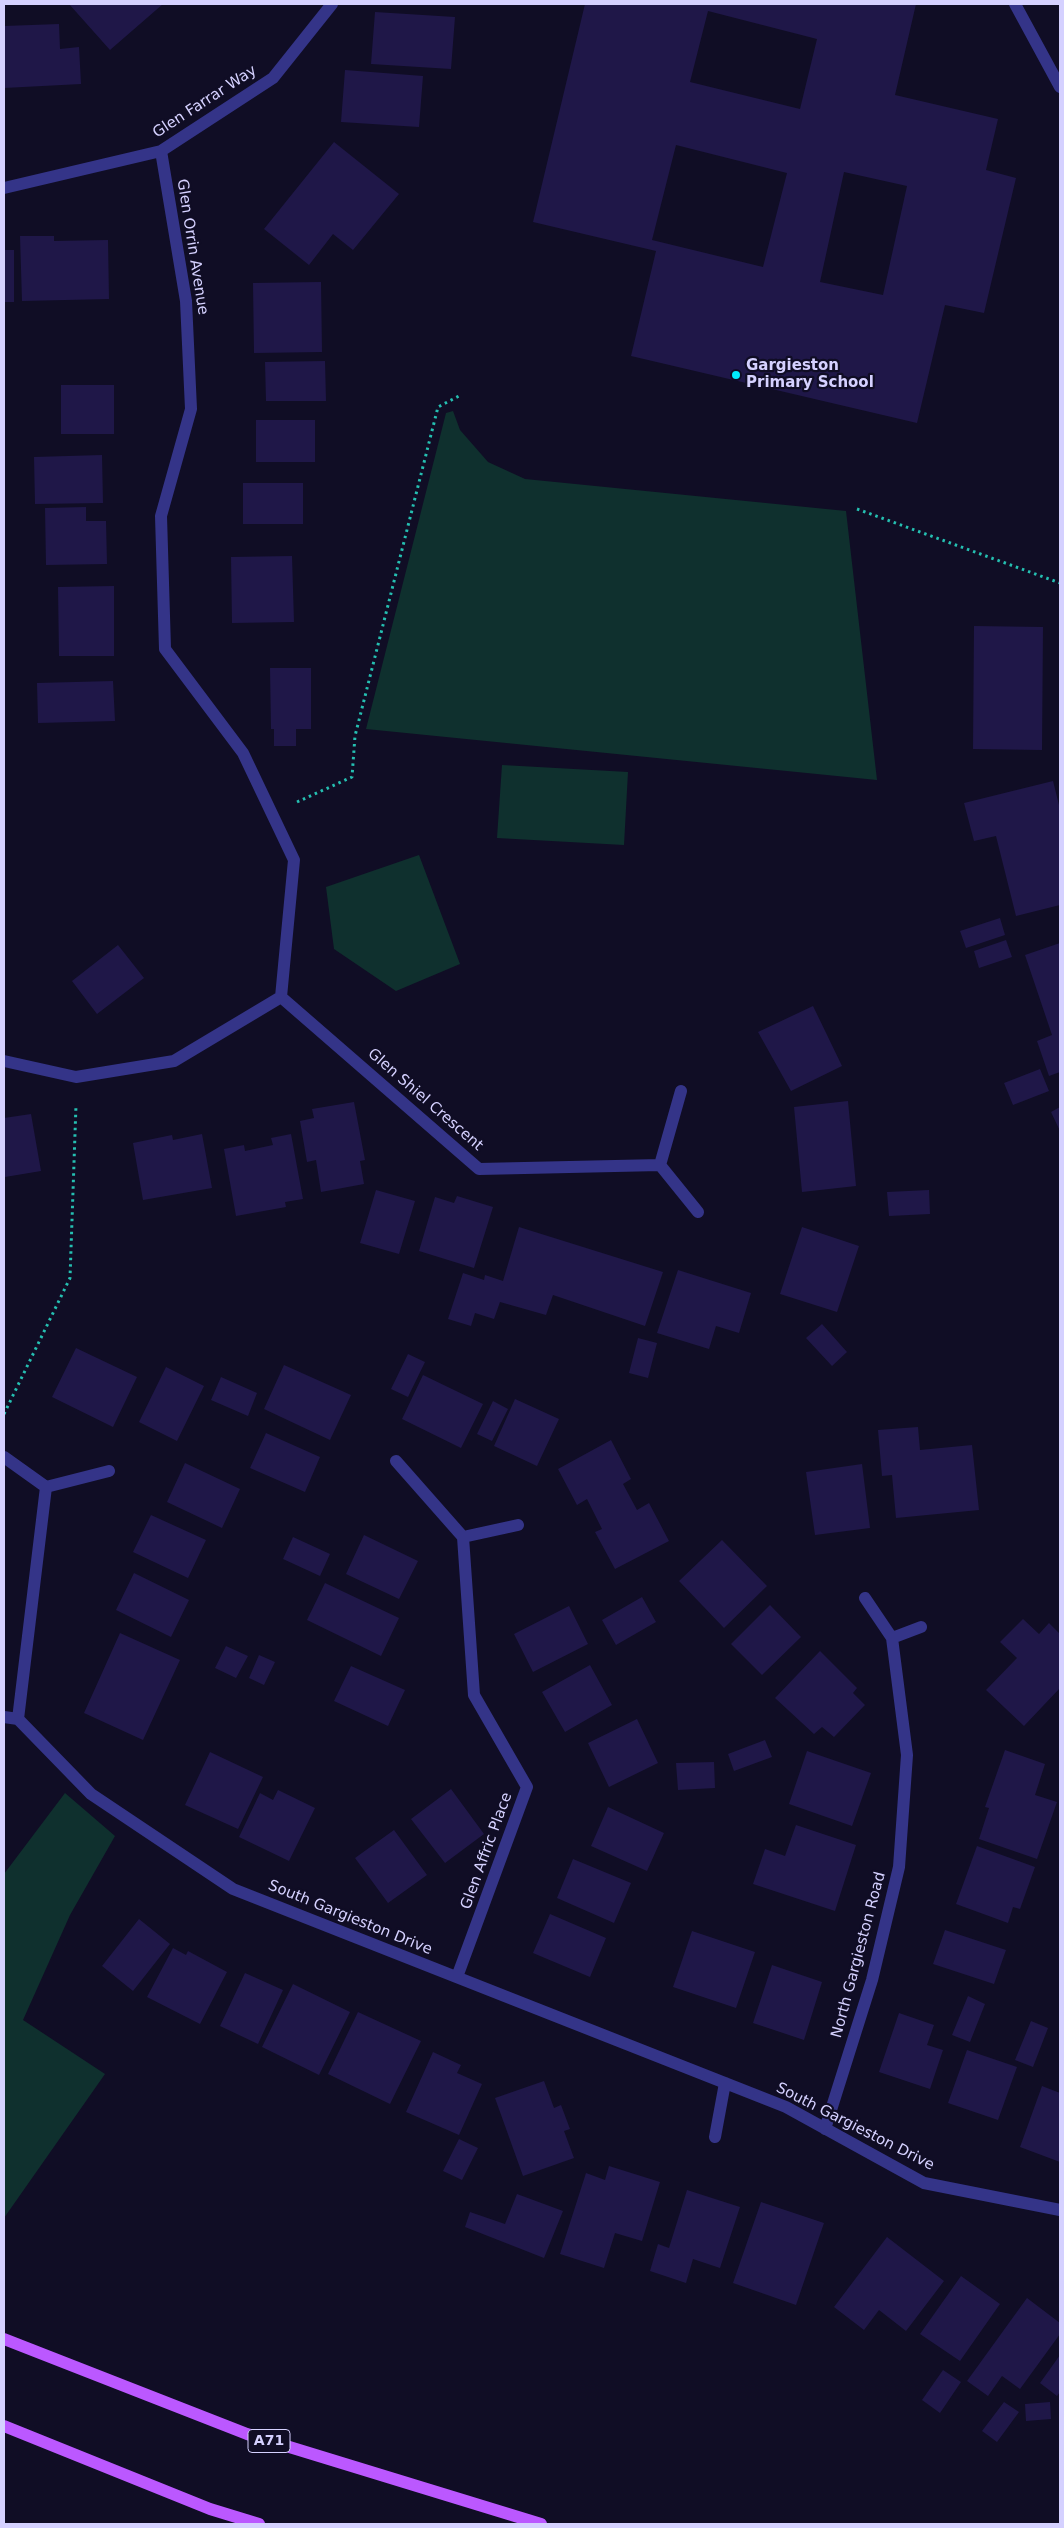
<!DOCTYPE html>
<style>
body{margin:0}
#map{position:relative;width:1064px;height:2528px;overflow:hidden;background:#100d25;font-family:"DejaVu Sans",sans-serif}
canvas{display:block}
.frame{position:absolute;inset:0;border:5px solid #d5d1ff;pointer-events:none}
</style>
<div id="map">
<canvas width="1064" height="2528"></canvas>
<div class="frame"></div>
</div>
<script>
const context = document.querySelector('canvas').getContext('2d');
context.lineJoin = 'round';
function fillPath(path, color) { context.fillStyle = color; context.fill(path, 'evenodd'); }
const toPath = rows => new Path2D(rows.map(r => 'M' + r).join(''));
function strokePath(path, color, width, dash) { context.strokeStyle = color; context.lineWidth = width; context.lineCap = dash ? 'butt' : 'round'; context.setLineDash(dash || []); context.stroke(path); }
function drawText(font, color, halo, rows, align = 'center') {
  context.font = font + ' "DejaVu Sans",sans-serif'; context.lineWidth = 4.5; context.setLineDash([]); context.textBaseline = 'middle'; context.strokeStyle = halo; context.fillStyle = color; for (const [text, x, y, turn = 0] of rows) {
    context.save(); context.translate(x, y); context.rotate((+turn || 0) * Math.PI / 180); context.textAlign = isNaN(turn) ? turn : align; if (halo) context.strokeText(text, 0, 0); context.fillText(text, 0, 0); context.restore();
  }
}
fillPath(toPath([
 [453,411,460,430,488,462,525,479,846,511,877,780,366,729,446,413],
 [502,765,628,772,624,845,497,838],
 [419,855,460,964,396,991,334,949,326,887],
 [65,1793,115,1836,70,1915,23,2020,105,2074,4,2218,4,1874]
]), '#0f302e');
fillPath(toPath([
 [69,4,163,4,110,50],
 [585,4,916,4,895,95,998,119,986,170,1016,178,984,313,945,305,917,423,631,356,656,251,533,222],
 [708,11,817,39,800,109,690,82],
 [676,145,787,173,763,267,652,240],
 [844,172,907,186,883,295,820,282],
 [375,12,455,17,451,69,371,64],
 [59,24,60,49,79,47,81,84,4,88,4,26],
 [345,70,423,76,419,127,341,122],
 [334,142,399,194,353,250,333,234,309,265,264,229],
 [20,236,54,236,54,241,108,240,109,299,22,301],
 [4,250,14,250,14,302,4,302],
 [321,282,322,352,254,353,253,283],
 [325,361,326,401,266,401,265,362],
 [61,385,114,385,114,434,61,434],
 [256,420,315,420,315,462,256,462],
 [102,455,103,503,35,504,34,457],
 [243,483,303,483,303,524,243,524],
 [86,507,86,521,106,521,107,564,46,565,45,508],
 [292,556,294,622,232,623,231,557],
 [114,586,114,656,59,656,58,587],
 [974,626,1043,627,1042,750,973,749],
 [270,668,311,668,311,729,296,729,296,746,274,746,274,729,271,729],
 [113,681,115,721,38,723,37,683],
 [1053,781,1060,809,1060,905,1016,916,996,836,974,841,964,803],
 [1000,918,1005,935,966,948,960,931],
 [1006,940,1012,957,979,968,974,951],
 [1060,943,1060,1072,1049,1076,1037,1041,1052,1035,1025,955],
 [118,945,144,978,97,1014,72,981],
 [813,1006,842,1066,791,1091,758,1032],
 [1040,1069,1049,1091,1013,1105,1004,1083],
 [848,1101,856,1186,802,1192,794,1107],
 [354,1102,365,1160,360,1161,364,1184,321,1192,316,1160,307,1162,300,1121,314,1118,312,1109],
 [1060,1107,1060,1131,1051,1112],
 [31,1114,41,1171,5,1177,4,1118],
 [202,1134,212,1188,143,1200,133,1143,172,1135,173,1140],
 [291,1134,303,1199,285,1202,286,1207,236,1216,224,1149,244,1145,245,1151,273,1145,271,1138],
 [376,1190,415,1201,399,1254,360,1243],
 [929,1190,930,1214,889,1216,887,1192],
 [457,1196,493,1207,474,1268,419,1251,435,1197,454,1203],
 [519,1227,663,1272,645,1326,553,1295,546,1315,500,1302,494,1319,475,1313,471,1326,448,1319,463,1273,484,1280,485,1275,503,1281],
 [802,1227,859,1246,837,1312,780,1294],
 [678,1270,751,1293,739,1333,716,1326,709,1349,657,1333],
 [822,1324,847,1352,832,1366,806,1338],
 [638,1338,657,1343,648,1378,629,1373],
 [76,1348,137,1377,113,1427,52,1397],
 [408,1354,425,1362,408,1397,391,1389],
 [284,1365,351,1395,330,1440,264,1409],
 [166,1367,204,1386,177,1441,139,1422],
 [423,1375,483,1404,461,1448,402,1419],
 [221,1377,257,1393,248,1416,211,1400],
 [515,1399,559,1419,537,1466,494,1446],
 [493,1401,508,1409,492,1441,477,1434],
 [918,1427,920,1450,972,1445,979,1510,896,1518,892,1475,882,1476,878,1430],
 [266,1433,320,1457,305,1492,250,1468],
 [611,1440,631,1479,623,1484,637,1510,649,1503,669,1541,615,1569,595,1532,602,1529,587,1499,577,1505,558,1469],
 [185,1463,240,1489,222,1528,167,1502],
 [862,1464,870,1528,815,1535,806,1472],
 [151,1515,206,1540,188,1578,133,1552],
 [364,1535,418,1561,399,1599,346,1574],
 [293,1537,330,1554,320,1576,283,1559],
 [722,1540,767,1586,724,1628,679,1581],
 [134,1573,189,1600,171,1637,116,1610],
 [325,1583,399,1618,381,1656,307,1620],
 [642,1597,656,1622,616,1645,602,1620],
 [770,1605,801,1637,762,1675,731,1644],
 [569,1606,588,1644,533,1672,514,1634],
 [1023,1619,1039,1634,1049,1623,1060,1634,1060,1688,1024,1726,986,1690,1017,1658,1000,1642],
 [120,1633,180,1660,143,1740,84,1713],
 [226,1646,248,1656,236,1678,215,1668],
 [820,1651,857,1688,853,1693,865,1705,834,1737,822,1727,814,1734,775,1698],
 [259,1655,275,1662,264,1685,249,1678],
 [590,1665,612,1705,565,1732,542,1692],
 [351,1666,405,1690,388,1726,334,1701],
 [637,1719,658,1763,609,1787,588,1743],
 [765,1740,772,1757,734,1771,728,1754],
 [1005,1750,1045,1764,1035,1795,1057,1802,1037,1859,979,1839,989,1808,985,1807],
 [807,1751,871,1773,852,1826,789,1804],
 [210,1752,263,1777,238,1829,185,1805],
 [714,1762,715,1788,678,1790,676,1763],
 [451,1789,484,1834,445,1863,411,1819],
 [278,1790,315,1808,289,1861,239,1837,260,1793,273,1800],
 [608,1807,664,1833,647,1871,591,1846],
 [796,1825,856,1845,835,1911,753,1884,765,1849,785,1856],
 [394,1830,427,1875,388,1903,355,1858],
 [977,1846,1035,1867,1020,1909,1013,1907,1008,1923,956,1904],
 [573,1859,631,1883,614,1923,557,1898],
 [550,1914,606,1938,590,1977,533,1953],
 [139,1919,170,1944,133,1991,102,1966],
 [945,1930,1006,1950,994,1984,933,1964],
 [692,1931,755,1952,736,2008,673,1987],
 [173,1948,186,1955,188,1951,227,1972,200,2024,147,1997],
 [772,1965,822,1982,804,2040,753,2023],
 [245,1973,283,1990,258,2044,220,2026],
 [293,1984,350,2012,319,2075,262,2047],
 [968,1996,985,2004,970,2042,952,2035],
 [358,2012,421,2041,390,2104,328,2074],
 [899,2013,934,2025,927,2045,943,2050,930,2089,879,2072],
 [1031,2021,1048,2028,1033,2067,1015,2060],
 [967,2050,1017,2067,998,2120,948,2103],
 [433,2052,461,2065,457,2073,482,2084,459,2135,406,2112],
 [544,2081,554,2108,561,2105,570,2129,564,2131,574,2158,523,2176,495,2098],
 [1042,2086,1060,2093,1060,2162,1020,2147],
 [459,2139,478,2148,462,2180,443,2171],
 [609,2166,660,2182,642,2241,615,2233,604,2268,560,2254,586,2173,605,2180],
 [687,2190,740,2207,720,2268,693,2259,686,2283,650,2271,658,2244,669,2248],
 [517,2194,563,2211,544,2258,465,2227,470,2212,505,2224],
 [761,2202,824,2223,796,2305,733,2283],
 [887,2237,944,2281,906,2331,879,2310,864,2330,834,2307],
 [961,2276,1000,2304,960,2361,920,2334],
 [1027,2298,1060,2323,1060,2334,1020,2389,1002,2376,988,2396,967,2381],
 [1060,2355,1060,2392,1057,2396,1040,2383],
 [943,2370,961,2382,940,2413,922,2400],
 [1004,2402,1019,2412,997,2442,982,2431],
 [1050,2402,1051,2419,1026,2421,1025,2404]
]), '#1f1748');
strokePath(toPath([
 [857,509,1060,583],
 [297,802,352,777,355,736,438,407,459,396],
 [4,1414,70,1278,76,1105]
]), '#25bfb1', 3, [2.5, 4]);
strokePath(toPath([
 [1015,4,1060,87]
]), '#343488', 12);
strokePath(toPath([
 [4,188,161,151,273,78,332,4],
 [281,997,479,1169,660,1165,698,1212],
 [4,1061,76,1077,174,1061,281,997,294,860,243,753,165,649,161,516,191,409,186,301,161,151],
 [660,1165,681,1091],
 [4,1457,46,1487,18,1719],
 [396,1461,463,1537,474,1695,527,1787,457,1977],
 [46,1487,109,1471],
 [463,1537,518,1525],
 [892,1638,921,1627],
 [4,1717,18,1719,91,1794,233,1889,786,2107,924,2183,1060,2210],
 [825,2129,872,1980,899,1867,907,1755,892,1638,865,1598],
 [715,2137,725,2083]
]), '#343488', 12);
strokePath(toPath([
 [4,2339,247,2434,541,2524],
 [4,2426,210,2509,259,2524]
]), '#bb58ff', 12);
for (const [x, y, r, color] of [
 [736,375,5,"#00ebfc"]
]) { const dot = new Path2D(); dot.arc(x, y, r, 0, 2 * Math.PI); context.fillStyle = color; context.fill(dot); strokePath(dot, '#100d25', 2); }
for (const [x, y, w] of [
 [269,2441,42]
]) { const box = new Path2D(); box.roundRect(x - w / 2, y - 11.5, w, 23, 4); context.fillStyle = '#100d25'; context.fill(box); strokePath(box, '#d5d1ff', 1); }
drawText('bold 14px', '#d5d1ff', null, [
 ["A71",269,2441]
]);
drawText('15px', '#d5d1ff', '#100d25', [
 ["Glen Farrar Way",205,102,-33],
 ["Glen Orrin Avenue",192,247,81],
 ["Glen Shiel Crescent",425,1100,41],
 ["Glen Affric Place",487,1851,-70],
 ["South Gargieston Drive",350,1918,22],
 ["North Gargieston Road",859,1955,-75],
 ["South Gargieston Drive",855,2127,27]
]);
drawText('bold 15px', '#d5d1ff', '#100d25', [
 ["Gargieston",746,366],
 ["Primary School",746,383]
], 'left');
</script>
